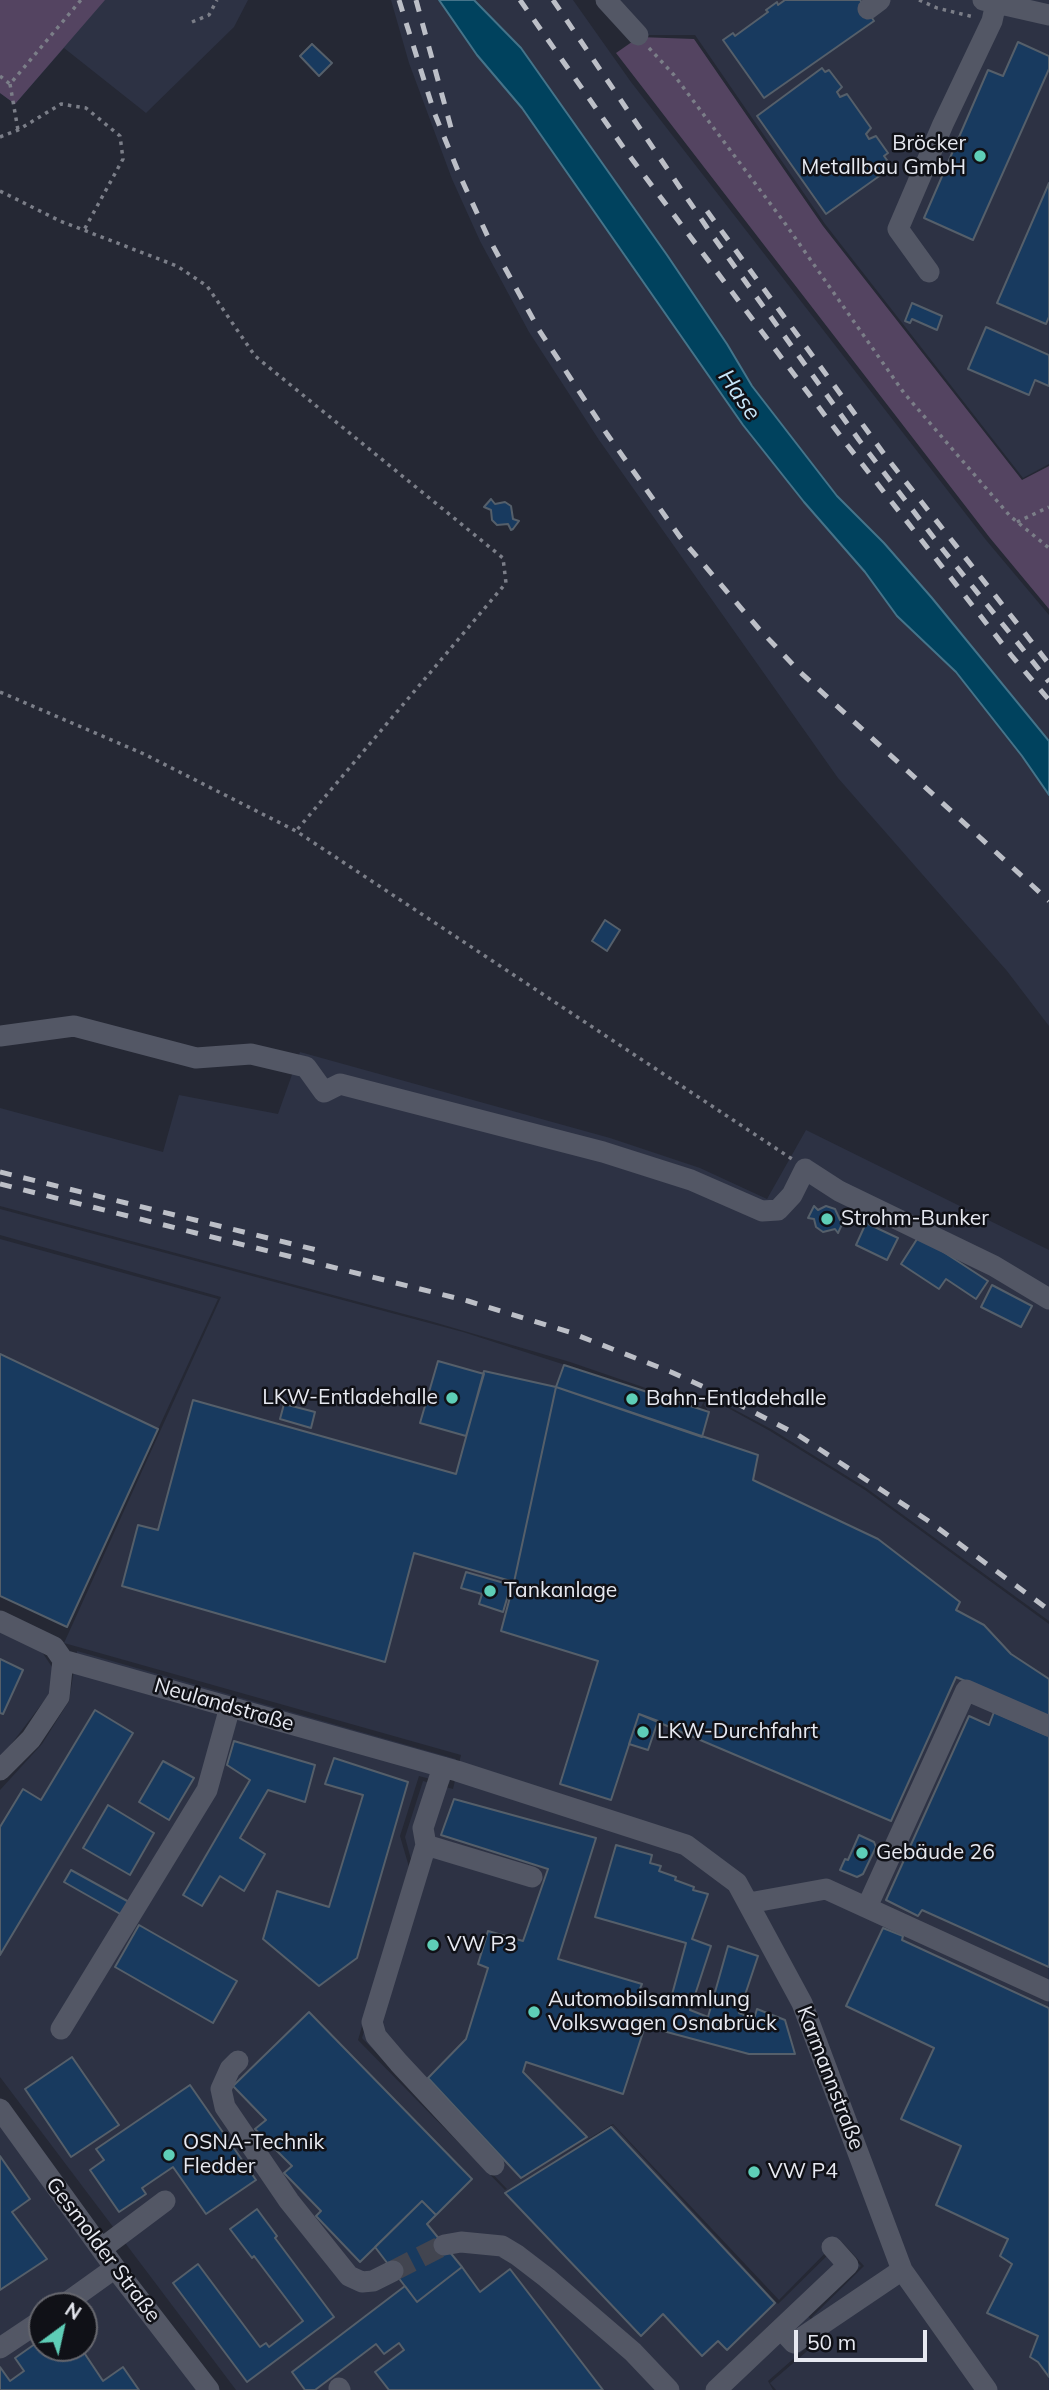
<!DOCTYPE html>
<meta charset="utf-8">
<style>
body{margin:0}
#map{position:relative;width:1049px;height:2390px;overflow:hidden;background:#252834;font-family:Mulish,sans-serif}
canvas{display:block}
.north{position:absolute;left:28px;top:2292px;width:70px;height:70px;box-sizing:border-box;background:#101117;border:2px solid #66676e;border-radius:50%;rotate:33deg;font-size:19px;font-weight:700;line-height:28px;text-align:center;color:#e7e9f1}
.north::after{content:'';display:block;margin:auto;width:24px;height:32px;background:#5eceb7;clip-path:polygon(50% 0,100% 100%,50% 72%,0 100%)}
.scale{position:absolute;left:794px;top:2330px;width:133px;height:32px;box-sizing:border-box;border:4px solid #e7e9f1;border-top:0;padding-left:9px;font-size:21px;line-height:24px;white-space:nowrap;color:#e7e9f1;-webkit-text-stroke:5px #101117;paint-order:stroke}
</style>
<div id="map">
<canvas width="1049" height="2390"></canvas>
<div class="north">N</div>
<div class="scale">50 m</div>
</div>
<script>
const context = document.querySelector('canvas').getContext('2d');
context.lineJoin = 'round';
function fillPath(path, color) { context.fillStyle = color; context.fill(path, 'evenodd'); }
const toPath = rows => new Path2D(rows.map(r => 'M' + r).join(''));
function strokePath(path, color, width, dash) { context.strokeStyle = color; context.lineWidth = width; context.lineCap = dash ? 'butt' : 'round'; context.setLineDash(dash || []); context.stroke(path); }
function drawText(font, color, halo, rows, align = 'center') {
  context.font = font + ' Mulish,sans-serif'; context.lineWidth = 5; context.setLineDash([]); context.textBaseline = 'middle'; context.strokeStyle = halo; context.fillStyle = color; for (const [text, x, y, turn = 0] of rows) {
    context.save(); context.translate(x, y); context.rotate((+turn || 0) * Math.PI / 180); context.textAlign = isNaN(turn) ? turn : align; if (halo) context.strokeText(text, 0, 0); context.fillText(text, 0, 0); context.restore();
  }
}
fillPath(toPath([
 [0,0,248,0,234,27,146,113,64,48,15,104,0,93],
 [391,0,573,0,631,82,986,540,1049,615,1049,1026,1007,971,838,778,599,440,529,332,480,241,452,179,409,63],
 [606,0,1049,0,1049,464,1023,478,825,224,695,35,638,35],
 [300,1052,610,1138,700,1168,767,1199,806,1130,1049,1250,1049,1621,866,1488,771,1429,707,1395,701,1407,570,1362,430,1321,0,1206,0,1108,163,1152,179,1095,278,1114],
 [0,1209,463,1332,708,1411,704,1405,708,1397,770,1431,865,1490,1049,1624,1049,2390,776,2390,770,2383,827,2334,812,2317,864,2266,839,2239,779,2300,613,2124,545,2165,613,2125,778,2304,840,2243,861,2266,808,2316,823,2333,768,2381,773,2390,236,2390,0,2077,0,1790,42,1744,69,1701,77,1651,456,1759,449,1784,419,1776,400,1836,409,1867,358,2040,505,2190,507,2189,362,2038,413,1867,405,1837,423,1781,453,1789,461,1755,64,1643,221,1297,0,1235],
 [0,1239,218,1299,67,1627,0,1596],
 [0,1628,38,1646,54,1670,50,1693,0,1759],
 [0,2121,199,2390,0,2390],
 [42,2306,84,2306,84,2348,42,2348]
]), '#2d3244');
fillPath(toPath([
 [0,0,105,0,15,104,0,93],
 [639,37,694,39,823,226,1022,480,1049,466,1049,609,990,538,616,53]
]), '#544461');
const water = toPath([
 [439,0,474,0,521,48,667,255,727,344,752,386,837,496,884,543,932,598,1049,741,1049,795,1022,756,956,672,897,616,865,572,804,502,743,425,522,108,477,55,439,0]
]);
fillPath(water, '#00425e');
strokePath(water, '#45748a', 2);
const building = toPath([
 [785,0,860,0,874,21,764,98,723,40,733,33,735,36,768,12,766,10,777,2,778,5,785,0],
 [1018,42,1049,56,1049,69,973,240,924,218,988,70,1003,76,1018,42],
 [312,44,332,63,319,76,300,56,312,44],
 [822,68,825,72,829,70,842,87,837,92,840,97,847,94,871,128,866,134,869,139,876,136,888,153,884,156,892,167,826,214,757,116,822,68],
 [1049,183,1049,317,1046,324,997,303,1049,183],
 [912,303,942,316,937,330,912,319,910,323,905,321,912,303],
 [986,327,1049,355,1049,386,1035,380,1029,395,968,369,986,327],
 [491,499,495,504,505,502,511,506,513,519,519,521,513,529,511,530,508,524,497,525,492,520,491,510,484,507,491,499],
 [605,920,620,930,607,951,592,941,605,920],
 [814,1206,818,1210,826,1206,835,1209,840,1220,844,1220,838,1233,835,1229,823,1232,816,1227,814,1219,808,1218,814,1206],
 [866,1223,898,1238,887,1260,856,1245,866,1223],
 [919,1236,988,1281,976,1299,946,1279,939,1289,901,1264,919,1236],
 [992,1285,1032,1306,1021,1327,981,1307,992,1285],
 [0,1354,158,1429,67,1627,0,1596,0,1354],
 [438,1361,484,1374,466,1436,420,1423,438,1361],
 [564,1365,709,1412,702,1437,556,1387,564,1365],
 [484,1371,556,1387,514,1582,414,1553,385,1662,122,1586,138,1525,158,1530,193,1400,456,1474,484,1371],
 [556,1387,758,1455,753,1480,878,1539,960,1602,956,1610,984,1625,1011,1654,1049,1679,1049,1717,956,1677,891,1821,639,1714,611,1800,560,1784,598,1661,501,1631,514,1582,556,1387],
 [284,1404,315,1412,311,1428,280,1419,284,1404],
 [466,1572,511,1585,503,1612,479,1604,482,1594,461,1588,466,1572],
 [0,1659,23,1670,3,1714,0,1713,0,1659],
 [95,1710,133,1733,0,1955,0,1827,23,1789,41,1800,95,1710],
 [994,1712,1049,1736,1049,1967,922,1910,918,1916,886,1900,969,1716,989,1725,994,1712],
 [639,1714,658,1721,648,1750,629,1744,639,1714],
 [234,1741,315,1765,305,1802,268,1790,240,1838,265,1854,244,1891,220,1876,202,1906,183,1895,250,1780,227,1765,234,1741],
 [334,1758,408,1782,357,1958,319,1986,263,1939,277,1891,329,1907,363,1795,325,1784,334,1758],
 [163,1761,194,1778,169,1820,139,1802,163,1761],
 [454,1799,596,1838,558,1959,642,1984,639,1991,670,2002,686,1943,595,1917,616,1845,652,1855,650,1863,661,1866,659,1871,676,1877,675,1880,694,1887,693,1890,708,1894,692,1939,711,1946,690,2010,708,2017,728,1946,758,1956,739,2013,754,2019,757,2009,785,2020,795,2054,749,2054,663,2031,646,2023,623,2094,526,2062,523,2072,587,2137,521,2178,428,2078,466,2039,488,1968,478,1964,488,1931,523,1941,548,1869,441,1835,454,1799],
 [108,1805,154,1833,130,1875,83,1848,108,1805],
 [859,1835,874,1842,876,1847,863,1874,857,1877,840,1870,845,1859,848,1860,859,1835],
 [71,1870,129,1902,122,1915,64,1882,71,1870],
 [139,1925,237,1981,213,2023,115,1967,139,1925],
 [883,1928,903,1936,902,1940,1049,2008,1049,2377,1038,2362,1030,2357,1038,2336,987,2313,1012,2264,1000,2256,1008,2239,936,2205,961,2146,901,2119,934,2048,846,2006,883,1928],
 [309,2012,472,2179,436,2215,422,2201,360,2262,316,2216,321,2211,284,2173,292,2166,255,2129,266,2120,233,2086,309,2012],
 [72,2057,119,2125,71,2157,25,2089,72,2057],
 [190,2085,256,2180,206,2214,173,2167,142,2188,146,2194,119,2212,90,2170,104,2160,96,2149,190,2085],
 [611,2127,775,2303,727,2350,718,2341,702,2356,663,2314,641,2336,505,2193,611,2127],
 [0,2156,30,2199,12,2212,47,2259,0,2290,0,2156],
 [422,2201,436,2215,427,2224,462,2267,417,2302,375,2247,422,2201],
 [257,2209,277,2236,275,2238,334,2317,247,2382,173,2283,198,2264,260,2347,266,2343,269,2347,303,2321,254,2256,252,2258,230,2229,257,2209],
 [462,2267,480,2292,510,2269,603,2390,389,2390,375,2372,404,2350,399,2343,384,2354,376,2344,315,2390,305,2390,292,2372,405,2286,417,2302,462,2267],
 [42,2339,42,2348,81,2348,103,2381,123,2367,139,2390,0,2390,0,2367,10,2381,24,2371,15,2358,42,2339]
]);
fillPath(building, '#183a5f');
strokePath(building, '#555f6a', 2);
strokePath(toPath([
 [393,2271,444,2245]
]), '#424550', 21, [21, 10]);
strokePath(toPath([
 [919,0,937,8,974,17],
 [192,22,209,15,217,0],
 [649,48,674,75,784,222,904,393,1010,516,1049,548],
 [0,76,10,84,81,0],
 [10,84,18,130],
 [0,137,18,130,61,104,86,108,120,136,123,159,84,230],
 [0,191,60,221,177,266,207,286,255,356,503,558,506,583,296,831],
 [1017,522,1049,507],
 [0,692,144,754,296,831,792,1159]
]), '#7b7e88', 3.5, [3.5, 5]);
strokePath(toPath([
 [606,0,638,35],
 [983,0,1049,15],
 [868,9,880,0],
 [929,272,898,229,943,124,992,21,996,3],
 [0,1036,74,1026,196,1058,251,1054,306,1067,324,1092,340,1084,603,1152,691,1180,762,1211,778,1210,792,1195,805,1169,839,1191,994,1266,1049,1299],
 [0,1621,54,1647,63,1660,457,1771,686,1845,737,1883,802,2003,902,2270,987,2390],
 [443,1767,423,1828,426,1845,532,1877],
 [0,1770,31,1739,59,1697,63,1660],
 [426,1845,372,2022,376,2036,399,2063,494,2165],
 [749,1903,826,1889,1049,1991],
 [867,1907,966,1690,1049,1726],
 [61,2029,207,1790,230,1707],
 [238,2061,230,2069,221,2089,225,2107,289,2201,349,2276,362,2282,373,2281,393,2271],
 [0,2109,115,2268,209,2390],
 [444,2245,461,2242,502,2246,517,2255,547,2278,633,2352,669,2390],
 [101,2249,165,2201],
 [62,2306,115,2268],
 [781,2329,794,2343,902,2270],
 [0,2348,42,2320],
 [339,2388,340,2390],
 [716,2390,848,2265,832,2247]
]), '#535765', 21);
strokePath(toPath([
 [399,0,434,112,460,176,488,237,539,330,607,434,680,537,759,629,800,672,1049,901],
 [416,0,453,135],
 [520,0,628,154,848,446,1011,655,1049,700],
 [553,0,712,235,859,440,944,551,1049,682],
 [707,211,887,458,1049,664],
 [0,1172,325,1252],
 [0,1184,468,1301,569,1332,671,1372,715,1392,798,1435,927,1520,1049,1610]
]), '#bcbfc7', 5, [12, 12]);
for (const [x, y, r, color] of [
 [980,156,7,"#5eceb7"],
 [827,1219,7,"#5eceb7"],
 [452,1398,7,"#5eceb7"],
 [632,1399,7,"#5eceb7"],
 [490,1591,7,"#5eceb7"],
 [643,1732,7,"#5eceb7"],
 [862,1853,7,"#5eceb7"],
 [433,1945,7,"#5eceb7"],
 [534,2012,7,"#5eceb7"],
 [169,2155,7,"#5eceb7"],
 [754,2172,7,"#5eceb7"]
]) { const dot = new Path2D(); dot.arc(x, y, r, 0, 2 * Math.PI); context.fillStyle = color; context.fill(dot); strokePath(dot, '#101117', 2.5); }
drawText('21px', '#e7e9f1', '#101117', [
 ["Bröcker",966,144,"right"],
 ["Metallbau GmbH",966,168,"right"],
 ["Strohm-Bunker",841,1219],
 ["LKW-Entladehalle",438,1398,"right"],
 ["Bahn-Entladehalle",646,1399],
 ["Tankanlage",504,1591],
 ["LKW-Durchfahrt",657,1732],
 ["Gebäude 26",876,1853],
 ["VW P3",447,1945],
 ["Automobilsammlung",548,2000],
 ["Volkswagen Osnabrück",548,2024],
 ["OSNA-Technik",183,2143],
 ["Fledder",183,2167],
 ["VW P4",768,2172]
], 'left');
drawText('21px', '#e7e9f1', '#101117', [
 ["Neulandstraße",224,1705,16],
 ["Karmannstraße",830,2078,69],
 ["Gesmolder Straße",103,2250,53]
]);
drawText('italic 23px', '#c8e7fa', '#101117', [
 ["Hase",739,395,55]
]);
</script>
